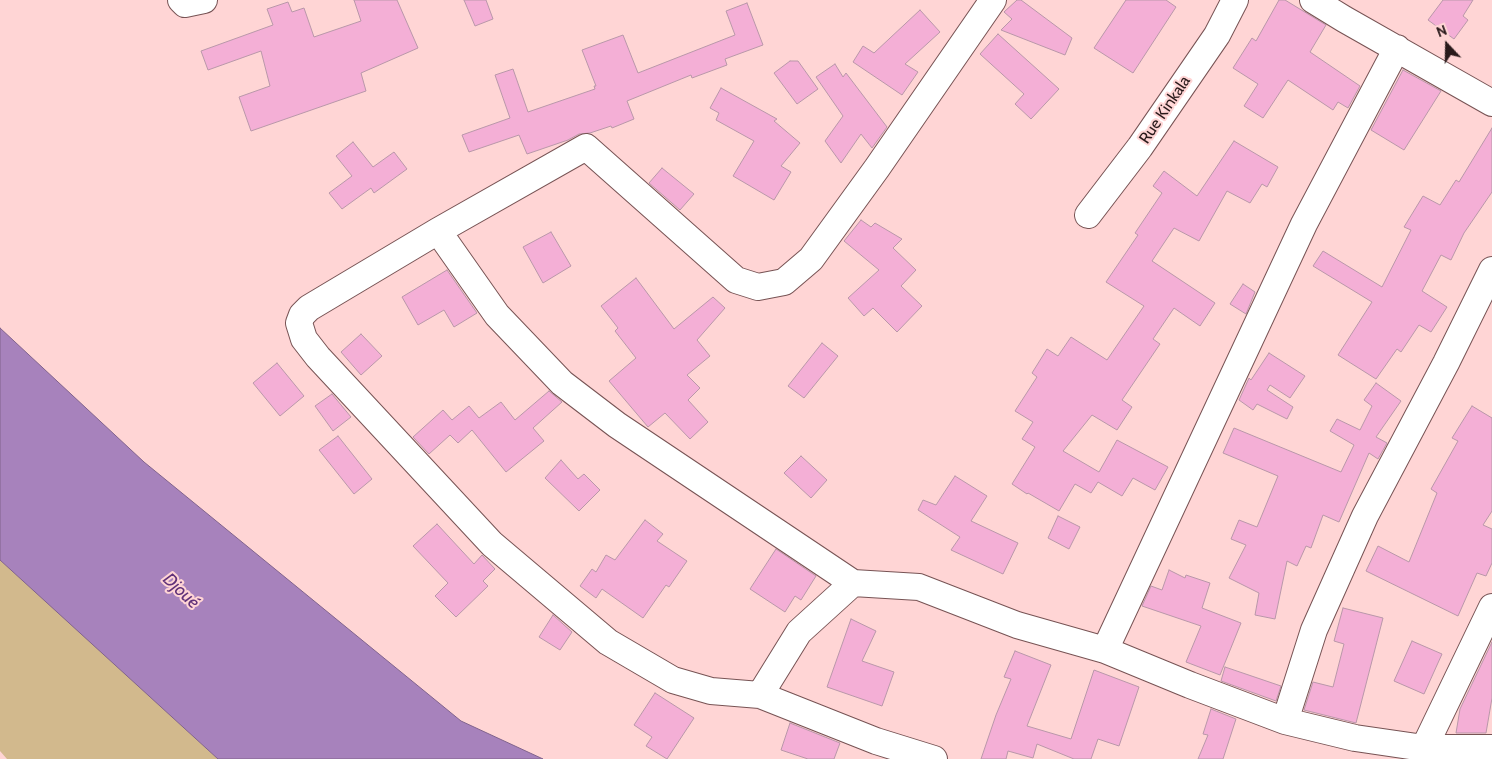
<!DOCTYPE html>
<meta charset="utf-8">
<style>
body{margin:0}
#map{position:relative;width:1492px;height:759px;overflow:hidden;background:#ffd5d5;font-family:Cabin,sans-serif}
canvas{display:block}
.north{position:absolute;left:1422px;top:20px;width:50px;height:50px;-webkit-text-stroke:4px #ffd5d5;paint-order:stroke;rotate:339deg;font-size:14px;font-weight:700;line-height:20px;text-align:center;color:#291a1b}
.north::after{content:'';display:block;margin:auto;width:18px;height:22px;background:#291a1b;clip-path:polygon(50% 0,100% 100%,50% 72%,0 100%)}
</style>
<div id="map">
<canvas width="1492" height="759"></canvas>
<div class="north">N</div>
</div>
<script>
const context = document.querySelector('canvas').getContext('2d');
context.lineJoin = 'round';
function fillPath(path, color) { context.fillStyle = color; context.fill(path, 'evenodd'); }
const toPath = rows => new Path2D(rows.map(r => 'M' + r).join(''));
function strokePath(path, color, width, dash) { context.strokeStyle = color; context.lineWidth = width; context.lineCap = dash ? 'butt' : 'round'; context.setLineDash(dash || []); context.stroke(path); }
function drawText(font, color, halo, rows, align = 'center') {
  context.font = font + ' Cabin,sans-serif'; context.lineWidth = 4; context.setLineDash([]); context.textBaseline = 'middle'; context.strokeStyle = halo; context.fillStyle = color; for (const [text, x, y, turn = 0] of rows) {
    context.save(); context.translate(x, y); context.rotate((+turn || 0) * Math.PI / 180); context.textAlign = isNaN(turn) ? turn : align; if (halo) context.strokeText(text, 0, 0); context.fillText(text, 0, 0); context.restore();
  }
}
fillPath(toPath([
 [0,560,55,609,218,759,7,759,0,751]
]), '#d2b98d');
const water = toPath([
 [0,328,144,462,461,721,543,759,218,759,0,560,0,328]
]);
fillPath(water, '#a782bc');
strokePath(water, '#81638c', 1);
const building = toPath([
 [354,0,397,0,418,48,361,73,366,91,251,131,239,97,270,86,261,51,208,70,201,51,273,25,267,9,288,2,292,12,304,8,314,37,361,21,354,0],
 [464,0,486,0,493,19,475,26,464,0],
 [1017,0,1021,0,1072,38,1065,55,1001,30,1012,19,1004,12,1017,0],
 [1126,0,1166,0,1176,7,1133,73,1094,48,1126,0],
 [1279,0,1285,0,1326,25,1310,52,1360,86,1348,108,1338,102,1333,110,1288,80,1263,118,1244,106,1258,84,1233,68,1252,38,1256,41,1279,0],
 [1443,0,1473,0,1463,16,1468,20,1454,39,1428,20,1443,0],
 [747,3,763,45,725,59,727,65,692,78,691,75,627,101,634,119,612,128,611,126,590,133,579,134,568,140,527,154,519,135,469,152,462,135,510,118,495,75,513,69,528,112,595,89,594,86,596,86,582,50,623,35,638,73,735,35,726,11,747,3],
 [920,10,940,32,905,64,918,72,902,95,853,62,863,46,874,53,920,10],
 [998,34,1059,89,1031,119,1015,104,1024,94,980,54,998,34],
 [790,61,798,61,818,89,797,104,774,73,790,61],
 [835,64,843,77,846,73,887,127,872,148,861,134,841,163,825,141,843,116,816,77,835,64],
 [1403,70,1441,91,1404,150,1371,130,1403,70],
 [721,88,777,119,774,121,800,143,781,166,791,172,774,200,733,176,754,141,716,120,719,113,710,108,721,88],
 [1492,128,1492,192,1464,233,1451,260,1441,255,1422,291,1447,307,1431,332,1419,325,1401,352,1397,349,1376,379,1338,355,1372,302,1313,266,1323,251,1382,287,1411,230,1404,227,1423,196,1440,205,1456,180,1459,182,1492,128],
 [1234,141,1278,167,1267,187,1262,184,1250,203,1227,191,1199,241,1174,228,1152,261,1215,303,1200,326,1174,308,1153,339,1160,344,1122,400,1132,407,1117,430,1092,415,1063,451,1099,472,1117,440,1168,467,1155,490,1133,478,1122,496,1098,482,1091,493,1075,484,1059,511,1028,493,1027,494,1012,484,1035,447,1022,439,1033,422,1015,411,1037,377,1032,373,1047,349,1058,356,1071,337,1107,360,1144,306,1106,282,1138,235,1135,233,1162,193,1153,186,1164,171,1197,196,1234,141],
 [353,142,373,167,394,152,407,169,374,193,371,188,342,209,329,193,352,176,336,156,353,142],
 [662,168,694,194,680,210,649,183,662,168],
 [861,220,871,227,875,223,902,239,893,248,916,270,901,286,922,306,897,332,873,308,864,316,848,298,879,270,844,241,861,220],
 [551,232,571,266,543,283,523,247,551,232],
 [447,270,477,313,454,327,444,310,418,325,402,297,447,270],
 [636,278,674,329,713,297,725,308,697,340,710,356,687,375,700,388,688,400,708,422,690,439,665,413,648,427,609,381,636,358,615,331,618,328,601,306,636,278],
 [1243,284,1255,292,1246,314,1230,304,1243,284],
 [361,334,382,356,361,375,341,352,361,334],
 [822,343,838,356,804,398,788,386,822,343],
 [1269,353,1305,376,1290,398,1270,385,1267,390,1293,407,1287,419,1257,404,1253,410,1239,400,1249,378,1251,380,1269,353],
 [277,363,304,396,280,416,253,383,277,363],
 [1376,383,1401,401,1376,437,1387,443,1378,459,1369,453,1339,522,1323,515,1311,548,1306,546,1297,566,1287,561,1275,619,1255,615,1259,593,1229,578,1246,545,1231,539,1239,520,1257,527,1278,476,1223,453,1234,428,1341,472,1354,445,1330,431,1337,419,1360,430,1372,406,1364,400,1376,383],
 [549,391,562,402,533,428,544,441,506,472,472,430,458,443,450,435,429,454,413,437,443,410,452,420,469,406,479,418,501,402,515,420,549,391],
 [332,394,351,417,333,431,315,406,332,394],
 [1472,406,1492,418,1492,511,1483,525,1492,529,1492,563,1486,576,1477,573,1458,616,1366,571,1378,546,1409,562,1437,493,1431,489,1458,441,1452,438,1472,406],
 [338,436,372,479,354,494,319,450,338,436],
 [801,456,827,480,811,498,784,473,801,456],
 [561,460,578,479,584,474,600,490,579,511,545,478,561,460],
 [955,476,987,496,971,521,1018,543,1003,574,951,550,960,537,918,510,923,500,936,505,955,476],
 [1058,516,1080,527,1069,549,1048,538,1058,516],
 [645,520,663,534,657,541,687,561,669,587,666,585,643,618,602,589,596,598,580,586,592,569,596,572,606,555,615,560,645,520],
 [437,524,474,564,482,555,495,569,483,581,488,586,456,617,435,596,448,583,413,546,437,524],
 [776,549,816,576,801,600,795,596,785,612,750,589,776,549],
 [1169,570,1185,578,1186,575,1210,583,1202,608,1241,623,1220,675,1186,662,1201,626,1142,606,1151,586,1162,590,1169,570],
 [1343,608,1383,618,1356,723,1304,710,1313,682,1333,687,1344,644,1334,641,1343,608],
 [553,615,572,632,560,650,539,637,553,615],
 [851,619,876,631,862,661,894,672,882,706,827,687,851,619],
 [1412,641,1442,654,1424,694,1394,681,1412,641],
 [1492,642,1492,698,1486,733,1456,733,1460,709,1492,642],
 [1015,651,1051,665,1027,726,1071,739,1094,670,1139,687,1119,746,1098,739,1091,759,1074,759,1037,744,1033,758,1008,751,1006,759,981,759,996,715,1011,679,1004,677,1015,651],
 [1225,667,1281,686,1276,701,1221,681,1225,667],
 [655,693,694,718,667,759,646,746,652,737,634,725,655,693],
 [1211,709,1236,719,1223,759,1198,759,1208,735,1203,734,1211,709],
 [790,723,840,743,834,759,808,759,781,750,790,723]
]);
fillPath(building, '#f4afd6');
strokePath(building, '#b997a9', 1);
const minor = toPath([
 [181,0,185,4,204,0],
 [1313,0,1344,19,1492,103],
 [1088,215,1140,147,1217,35,1235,0],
 [438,231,497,315,562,383,617,425,853,583,919,587,1017,625,1105,650,1190,685,1285,721,1355,738,1424,748,1492,748],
 [1105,650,1304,224,1397,48],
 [760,695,799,632,853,583],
 [1285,721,1314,630,1365,516,1446,363,1492,270],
 [1424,748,1492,607],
 [934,759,876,741,760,695,711,691,673,680,608,642,492,544,318,357,304,339,299,323,302,315,309,308,438,231,586,147,736,280,758,287,784,282,811,259,877,168,993,0]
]);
strokePath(minor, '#775354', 28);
strokePath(minor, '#fff', 26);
drawText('16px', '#291a1b', '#ffd5d5', [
 ["Rue Kinkala",1165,110,-56]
]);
drawText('italic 18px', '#603179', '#ffd5d5', [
 ["Djoué",181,591,43]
]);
</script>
